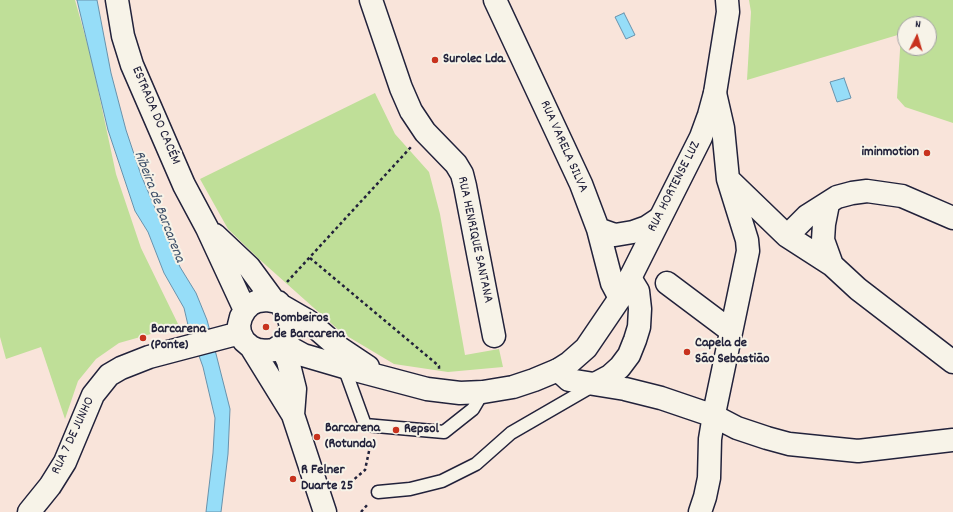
<!DOCTYPE html>
<meta charset="utf-8">
<style>
body{margin:0}
#map{position:relative;width:953px;height:512px;overflow:hidden;background:#f9e4da;font-family:Dekko,sans-serif}
canvas{display:block}
.north{position:absolute;left:897px;top:16px;width:40px;height:40px;box-sizing:border-box;background:#f7f3e8;border:1px solid #a29fa3;border-radius:50%;rotate:5deg;font-size:11px;font-weight:700;line-height:16px;text-align:center;color:#22223b}
.north::after{content:'';display:block;margin:auto;width:14px;height:18px;background:#c8321e;clip-path:polygon(50% 0,100% 100%,50% 72%,0 100%)}
</style>
<div id="map">
<canvas width="953" height="512"></canvas>
<div class="north">N</div>
</div>
<script>
const context = document.querySelector('canvas').getContext('2d');
context.lineJoin = 'round';
function fillPath(path, color) { context.fillStyle = color; context.fill(path, 'evenodd'); }
const toPath = rows => new Path2D(rows.map(r => 'M' + r).join(''));
function strokePath(path, color, width, dash) { context.strokeStyle = color; context.lineWidth = width; context.lineCap = dash ? 'butt' : 'round'; context.setLineDash(dash || []); context.stroke(path); }
function drawText(font, color, halo, rows, align = 'center') {
  context.font = font + ' Dekko,sans-serif'; context.lineWidth = 4; context.setLineDash([]); context.textBaseline = 'middle'; context.strokeStyle = halo; context.fillStyle = color; for (const [text, x, y, turn = 0] of rows) {
    context.save(); context.translate(x, y); context.rotate((+turn || 0) * Math.PI / 180); context.textAlign = isNaN(turn) ? turn : align; if (halo) context.strokeText(text, 0, 0); context.fillText(text, 0, 0); context.restore();
  }
}
fillPath(toPath([
 [0,0,75,0,91,57,116,174,141,248,179,326,119,343,96,359,78,381,65,419,41,347,6,359,0,337],
 [749,0,953,0,953,123,905,107,897,98,901,34,747,80,751,12],
 [905,24,929,24,929,48,905,48],
 [375,93,395,134,429,172,440,214,465,355,499,349,503,367,448,372,394,364,342,333,259,259,228,229,200,179]
]), '#bfdf98');
const water = toPath([
 [77,0,97,0,111,73,126,130,141,175,180,267,196,293,207,320,214,346,230,409,228,454,221,512,206,512,213,453,215,418,203,367,188,325,184,308,164,273,148,232,135,211,108,130,77,0],
 [624,13,635,35,626,39,615,17,624,13],
 [844,78,851,98,837,102,830,82,844,78]
]);
fillPath(water, '#96ddf8');
strokePath(water, '#6892ac', 1);
const lane = toPath([
 [344,367,365,425,444,432,473,409,483,392],
 [378,492,410,489,442,481,476,464,511,433,594,385]
]);
const street = toPath([
 [371,0,401,88,411,111,425,132,456,164,462,174,465,186,494,336],
 [495,0,581,184,598,229,612,283,620,298],
 [729,180,787,236,832,265,858,289,953,362],
 [828,204,824,224,823,240,832,265],
 [598,229,615,235,633,232,647,227,659,219],
 [787,236,807,216,837,197,852,193,867,191,902,196,953,218],
 [667,283,731,331],
 [558,370,569,380,625,389,661,398,714,416,737,428,767,438,789,444,858,451,953,440],
 [595,384,610,376,620,367,629,355,635,340,639,327,640,309,638,291,630,278],
 [700,512,705,497,709,478,710,439,715,409,748,251,747,240,728,179,723,128,715,93]
]);
const secondary = toPath([
 [117,0,123,36,132,65,184,185,207,228,245,310],
 [215,235,249,267,274,301],
 [266,300,278,302,286,311,291,325,287,339,283,344,274,350,266,351,258,350,251,347,244,341,240,333,239,325,241,317,245,310,251,304,258,301,266,300],
 [282,306,308,321,338,347,368,367],
 [283,344,303,355,344,367,427,389,460,393,483,392,513,387,534,380,558,370,569,363,586,348,620,298,701,137,709,115,715,93,728,12,727,0],
 [281,346,288,361,295,389,293,415],
 [251,347,293,415,325,512],
 [29,512,50,486,65,462,93,395,109,375,121,368,149,357,240,333]
]);
strokePath(lane, '#22223b', 15);
strokePath(street, '#22223b', 25);
strokePath(secondary, '#22223b', 25);
strokePath(toPath([
 [310,258,439,366,439,369],
 [287,282,411,147],
 [340,489,345,487,365,470,371,442],
 [361,512,368,504]
]), '#22223b', 2.5, [3, 3]);
strokePath(lane, '#f7f3e8', 12);
strokePath(street, '#f7f3e8', 22);
strokePath(secondary, '#f7f3e8', 22);
for (const [x, y, r, color] of [
 [435,60,4,"#c8321e"],
 [927,153,4,"#c8321e"],
 [266,327,4,"#c8321e"],
 [143,338,4,"#c8321e"],
 [687,352,4,"#c8321e"],
 [396,430,4,"#c8321e"],
 [317,437,4,"#c8321e"],
 [293,479,4,"#c8321e"]
]) { const dot = new Path2D(); dot.arc(x, y, r, 0, 2 * Math.PI); context.fillStyle = color; context.fill(dot); strokePath(dot, '#f7f3e8', 1.5); }
drawText('bold 14px', '#22223b', '#f7f3e8', [
 ["Surolec Lda.",443,60],
 ["iminmotion",919,153,"right"],
 ["Bombeiros",274,319],
 ["de Barcarena",274,335],
 ["Barcarena",151,330],
 ["(Ponte)",151,346],
 ["Capela de",695,344],
 ["São Sebastião",695,360],
 ["Barcarena",325,429],
 ["(Rotunda)",325,445],
 ["Repsol",404,430],
 ["R Felner",301,471],
 ["Duarte 25",301,487]
], 'left');
drawText('14px', '#22223b', '#f7f3e8', [
 ["ESTRADA DO CACÉM",155,116,67],
 ["RUA VARELA SILVA",563,147,66],
 ["RUA HORTENSE LUZ",675,187,-63],
 ["RUA HENRIQUE SANTANA",474,240,78],
 ["RUA 7 DE JUNHO",74,436,-65]
]);
drawText('italic 15px', '#3f516a', '#f7f3e8', [
 ["Ribeira de Barcarena",158,207,69]
]);
</script>
